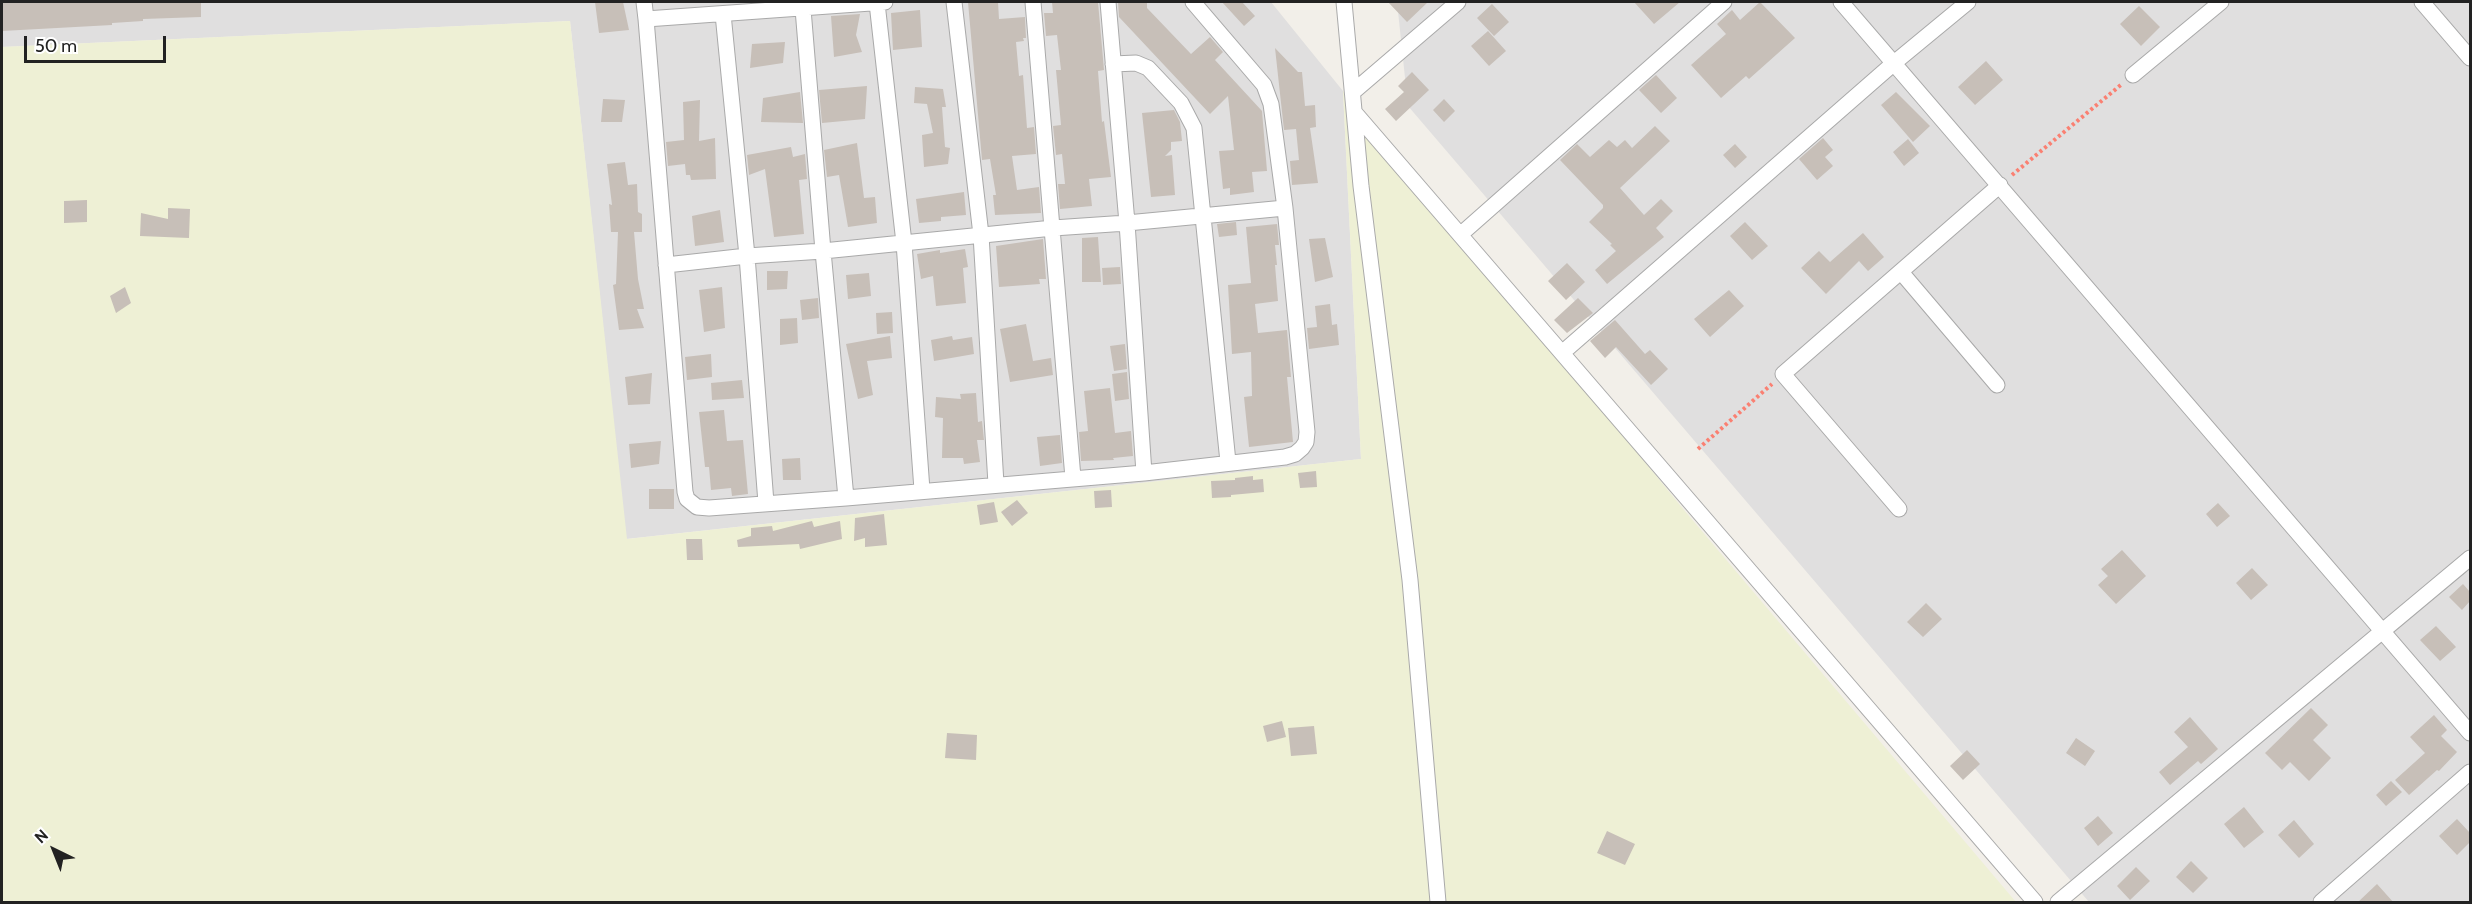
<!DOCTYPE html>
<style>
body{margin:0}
#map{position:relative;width:2472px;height:904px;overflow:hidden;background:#f2efe9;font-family:Cabin,sans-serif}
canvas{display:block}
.frame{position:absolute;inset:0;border:3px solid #222;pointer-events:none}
.north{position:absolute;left:24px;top:820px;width:60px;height:60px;-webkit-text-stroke:4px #fff;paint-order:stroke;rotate:317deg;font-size:16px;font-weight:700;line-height:24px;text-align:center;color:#222}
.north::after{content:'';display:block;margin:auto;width:21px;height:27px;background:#222;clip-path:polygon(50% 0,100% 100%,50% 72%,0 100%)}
.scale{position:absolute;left:24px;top:36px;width:142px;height:27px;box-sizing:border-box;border:3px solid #222;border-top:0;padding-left:8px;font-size:18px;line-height:21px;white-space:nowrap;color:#222;-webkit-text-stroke:4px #fff;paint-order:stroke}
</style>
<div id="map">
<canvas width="2472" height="904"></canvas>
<div class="frame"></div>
<div class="north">N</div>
<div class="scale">50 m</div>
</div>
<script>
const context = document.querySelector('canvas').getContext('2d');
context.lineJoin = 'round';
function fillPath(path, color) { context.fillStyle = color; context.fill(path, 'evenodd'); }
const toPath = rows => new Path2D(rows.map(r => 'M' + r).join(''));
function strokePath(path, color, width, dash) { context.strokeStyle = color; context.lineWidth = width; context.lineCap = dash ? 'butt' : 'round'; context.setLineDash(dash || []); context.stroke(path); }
fillPath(toPath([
 [2,2,1271,2,1343,91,1361,459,626,539,570,21,2,47],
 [1397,2,2470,2,2470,902,2089,902,1408,106]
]), '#e0dfdf');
fillPath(toPath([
 [570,21,627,539,1361,459,1343,91,1684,510,2016,902,2,902,2,47]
]), '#eef0d5');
fillPath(toPath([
 [2,2,201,2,201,17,143,19,143,21,112,23,112,25,2,31],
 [595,2,623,2,629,30,599,33],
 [968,2,998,2,999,19,1025,17,1026,38,1023,38,1024,41,1016,42,1019,76,1023,75,1027,128,1034,127,1036,154,1012,156,1017,190,1039,187,1041,213,995,215,993,195,996,195,990,159,982,160],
 [1052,2,1098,2,1104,70,1098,71,1102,122,1104,121,1111,177,1089,179,1092,206,1060,209,1058,184,1065,184,1062,154,1056,155,1053,126,1061,125,1056,70,1061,70,1057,35,1046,36,1044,13,1053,13],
 [1118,2,1147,2,1147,8,1191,54,1210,37,1223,52,1215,60,1262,111,1267,171,1252,172,1254,192,1230,195,1230,188,1223,189,1219,151,1234,150,1228,96,1210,114,1119,17],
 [1222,2,1242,2,1255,16,1244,26],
 [1388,2,1428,2,1407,22],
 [1634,2,1680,2,1654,24],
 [1760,2,1795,38,1749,79,1746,76,1721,98,1691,65,1726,34,1717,24,1732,10,1740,20],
 [1492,4,1509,22,1494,36,1477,18],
 [2139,6,2160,27,2141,46,2120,24],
 [920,10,922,47,893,50,891,13],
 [860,14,856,35,862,52,834,57,831,16],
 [1488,31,1506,51,1489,66,1471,46],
 [785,42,783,63,750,68,752,44],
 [1275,48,1298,72,1302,72,1305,106,1315,105,1316,127,1310,128,1318,183,1292,185,1290,161,1299,160,1296,129,1284,130],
 [1986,61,2003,80,1975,105,1958,87],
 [1412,72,1429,90,1396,121,1385,109,1404,92,1398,86],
 [1656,75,1677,98,1661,113,1639,90],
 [867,86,865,119,822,123,819,90],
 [915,87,943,89,946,107,942,107,945,147,950,148,948,164,924,167,922,135,933,133,927,104,914,103],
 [800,92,803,123,761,122,763,98],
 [1896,92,1930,126,1913,142,1881,105],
 [603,99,625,100,622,122,601,122],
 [1444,99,1455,111,1444,122,1433,110],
 [700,100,699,141,715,138,716,179,691,180,690,175,686,175,685,164,668,166,666,142,684,140,683,102],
 [1174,110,1180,122,1182,141,1171,142,1171,150,1165,156,1172,155,1175,195,1151,197,1142,113],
 [1655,126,1670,141,1620,188,1644,215,1661,199,1673,211,1656,228,1664,237,1607,284,1595,270,1616,251,1610,245,1612,244,1589,222,1603,208,1603,205,1560,160,1577,144,1590,157,1609,140,1617,147,1625,140,1632,148],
 [1823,138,1833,150,1825,157,1833,166,1817,180,1799,159],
 [1908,139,1919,153,1904,166,1893,152],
 [857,143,864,198,875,197,877,223,848,227,839,175,827,177,824,150],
 [1735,144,1747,157,1735,168,1723,155],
 [791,147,793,157,805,154,807,179,799,180,804,234,774,237,765,169,749,175,747,155],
 [625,162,628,185,637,184,638,212,642,214,642,232,634,232,638,279,644,309,637,309,644,328,619,330,613,285,616,284,618,232,611,232,609,204,612,205,607,164],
 [964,192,966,215,941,217,941,221,919,223,916,199],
 [87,200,87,222,64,223,64,201],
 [168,208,190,209,189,238,140,236,141,213,168,219],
 [720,210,724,242,695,246,692,216],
 [1236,222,1237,235,1219,237,1217,224],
 [1745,222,1768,246,1752,260,1730,236],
 [1277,224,1279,245,1275,245,1277,265,1275,265,1278,301,1255,304,1258,333,1287,330,1291,377,1287,377,1293,442,1249,447,1244,397,1252,396,1251,352,1232,354,1228,285,1251,283,1246,227],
 [1863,233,1884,257,1868,271,1859,261,1826,294,1801,268,1819,251,1830,262],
 [1098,237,1101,282,1082,282,1082,238],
 [1325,238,1333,277,1315,282,1309,239],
 [1043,239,1046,279,1039,279,1040,284,999,287,996,246],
 [965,249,968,267,963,268,966,303,936,306,933,276,921,279,917,254,940,250,940,253],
 [1567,263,1585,282,1566,300,1548,281],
 [1120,267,1121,284,1103,285,1102,268],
 [767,271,788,271,787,289,767,290],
 [869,273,871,296,848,299,846,275],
 [125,287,131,303,116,313,110,296],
 [722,287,725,328,704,332,699,290],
 [1729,290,1744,306,1710,337,1694,319],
 [818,298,819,318,802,320,800,300],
 [1578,298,1593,313,1567,333,1554,320],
 [1330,304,1332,325,1337,324,1339,345,1309,349,1307,328,1317,327,1315,306],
 [892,312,893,333,877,334,876,313],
 [797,318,798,343,780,345,780,319],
 [1615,320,1645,354,1650,350,1668,369,1651,385,1616,347,1605,358,1590,341],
 [1026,324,1033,361,1051,358,1053,375,1010,382,1000,329],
 [890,336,892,358,867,361,873,395,858,399,846,344],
 [952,336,953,340,972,337,974,354,934,361,931,340],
 [1125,344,1127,369,1114,371,1110,346],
 [711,354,712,377,687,380,685,357],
 [1127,372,1129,399,1115,401,1112,374],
 [652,373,650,404,628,405,625,377],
 [742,380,744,398,712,400,711,383],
 [1110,388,1115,433,1131,431,1133,456,1113,458,1114,460,1081,461,1079,432,1088,431,1084,391],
 [976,393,978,422,982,421,984,440,977,440,980,462,964,464,963,458,942,458,943,418,935,417,936,397,961,399,960,394],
 [724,410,727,441,743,440,748,494,732,496,731,488,711,490,709,467,705,467,699,412],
 [1060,435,1062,463,1040,466,1037,437],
 [661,441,659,464,631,468,629,444],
 [800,458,801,480,783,480,782,459],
 [1316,471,1317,487,1300,488,1298,473],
 [1253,476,1253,480,1263,479,1264,492,1231,495,1231,497,1212,498,1211,481,1235,480,1235,478],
 [649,489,674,489,674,509,649,509],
 [1111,490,1112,507,1095,508,1094,491],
 [1017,500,1028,513,1012,526,1001,512],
 [994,502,998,522,980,525,977,505],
 [2218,503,2230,516,2217,527,2206,514],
 [884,514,887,545,865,547,865,538,854,541,855,518],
 [812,521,814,527,840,521,842,539,800,549,799,544,738,547,737,540,751,536,751,528,772,526,773,531],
 [686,539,702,539,703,560,687,560],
 [2122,550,2146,576,2116,604,2098,585,2108,576,2101,569],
 [2252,568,2268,585,2251,600,2236,583],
 [2463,584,2470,592,2470,601,2462,610,2449,597],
 [1926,603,1942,619,1923,637,1907,622],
 [2436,626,2456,647,2440,661,2420,640],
 [2311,708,2328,725,2313,740,2331,758,2309,781,2290,762,2282,770,2265,753],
 [2434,715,2447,730,2441,736,2457,752,2439,771,2437,770,2409,795,2395,780,2425,753,2410,737],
 [2190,717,2218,749,2201,764,2198,761,2170,785,2159,772,2188,747,2174,732],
 [1282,721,1286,737,1267,742,1263,726],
 [1314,726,1317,754,1291,756,1288,728],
 [947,733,977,735,976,760,945,758],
 [2076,738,2095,751,2085,766,2066,753],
 [1967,750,1980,764,1963,780,1950,766],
 [2391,781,2402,792,2386,806,2376,795],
 [2244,807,2264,832,2244,848,2224,824],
 [2098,816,2113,833,2098,846,2084,828],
 [2457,819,2470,833,2470,842,2457,855,2439,836],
 [2294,820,2314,844,2299,858,2278,835],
 [1607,831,1635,844,1625,865,1597,853],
 [2191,861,2208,878,2193,893,2176,877],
 [2136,867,2150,881,2130,900,2117,886],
 [2377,884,2394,903,2357,903]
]), '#c7bfb8');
const minor = toPath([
 [644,2,646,19],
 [885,2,646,19,685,492,687,499,697,507,709,508,846,498,1144,473,1285,457,1295,454,1302,448,1306,442,1307,432,1285,208,1271,104,1264,85,1193,2],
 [954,2,981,235,996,484],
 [1033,2,1073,478],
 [1108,2,1127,223,1144,473],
 [1344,2,1361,186,1410,580,1438,902],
 [1841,2,2470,733],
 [2422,2,2470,58],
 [877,3,904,243,922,490],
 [803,9,823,251,846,498],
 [723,14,747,256,766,503],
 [1113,64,1136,63,1148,68,1181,103,1194,128,1228,462],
 [2133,75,2221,2],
 [1353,92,1458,2],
 [1355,113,2035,902],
 [1460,235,1724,2],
 [666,265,747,256,823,251,1053,228,1127,223,1285,208],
 [1901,272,1997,385],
 [1562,353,1894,63,1968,2],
 [1899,509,1783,374,2000,185],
 [2058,902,2470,558],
 [2321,902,2470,772]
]);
strokePath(minor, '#a9a9a9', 17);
strokePath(toPath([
 [2012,175,2122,84],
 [1698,449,1772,384]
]), '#fa8072', 4, [3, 3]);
strokePath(minor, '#fff', 15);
</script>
